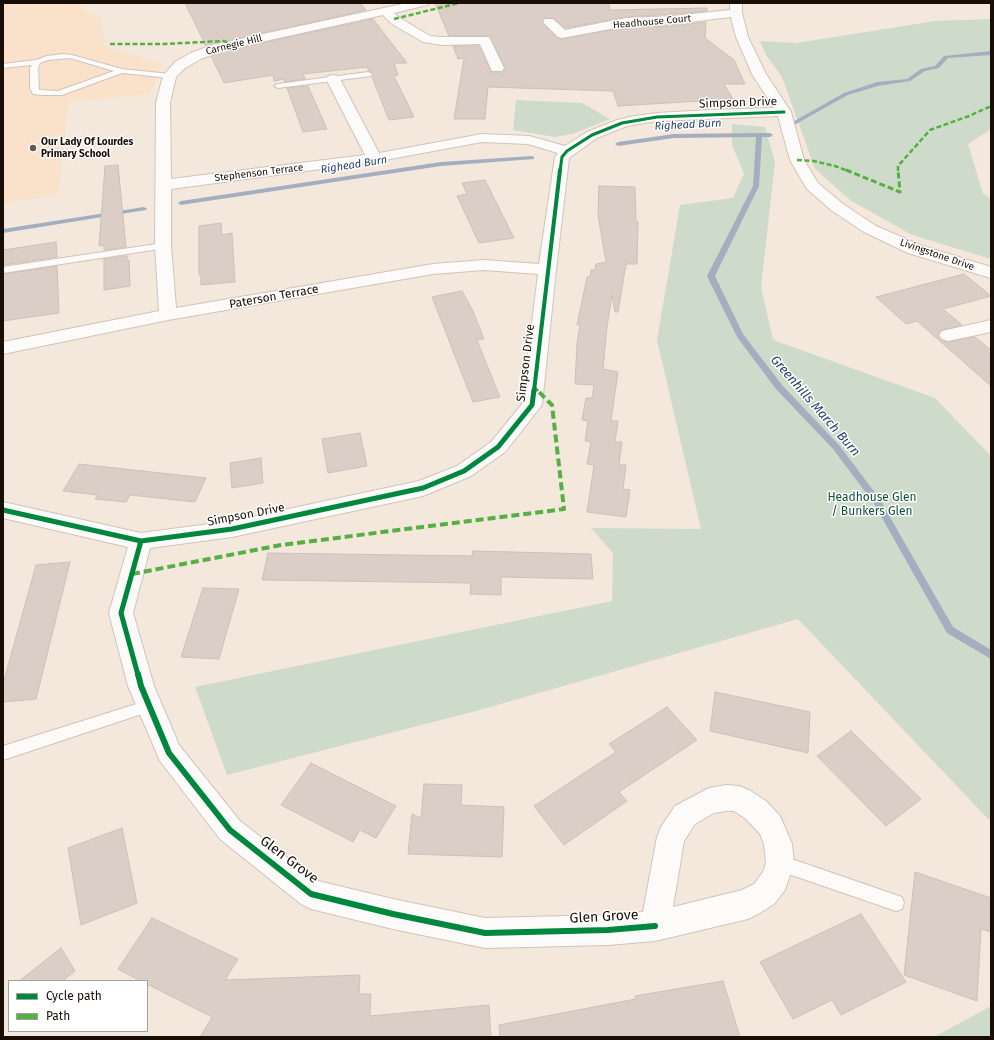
<!DOCTYPE html>
<style>
body{margin:0}
#map{position:relative;width:994px;height:1040px;overflow:hidden;background:#f4e7dc;font-family:"Fira Sans",sans-serif}
canvas{display:block}
.frame{position:absolute;inset:0;border:4px solid #180e05;pointer-events:none}
.legend{position:absolute;left:8px;top:980px;width:140px;height:52px;box-sizing:border-box;background:#fff;border:1px solid #a39f9b;margin:0;padding:5px 7px;list-style:none;font-size:12px;color:#180e05}
.legend li{display:flex;align-items:center;gap:8px;height:20px}
.legend b{width:20px;border:1px solid #a39f9b}
</style>
<div id="map">
<canvas width="994" height="1040"></canvas>
<div class="frame"></div>
<ul class="legend">
<li><b style="height:5px;background:#00873e"></b>Cycle path</li>
<li><b style="height:5px;background:#55b044"></b>Path</li>
</ul>
</div>
<script>
const context = document.querySelector('canvas').getContext('2d');
context.lineJoin = 'round';
function fillPath(path, color) { context.fillStyle = color; context.fill(path, 'evenodd'); }
const toPath = rows => new Path2D(rows.map(r => 'M' + r).join(''));
function strokePath(path, color, width, dash) { context.strokeStyle = color; context.lineWidth = width; context.lineCap = dash ? 'butt' : 'round'; context.setLineDash(dash || []); context.stroke(path); }
function drawText(font, color, halo, rows, align = 'center') {
  context.font = font + ' "Fira Sans",sans-serif'; context.lineWidth = 3; context.setLineDash([]); context.textBaseline = 'middle'; context.strokeStyle = halo; context.fillStyle = color; for (const [text, x, y, turn = 0] of rows) {
    context.save(); context.translate(x, y); context.rotate((+turn || 0) * Math.PI / 180); context.textAlign = isNaN(turn) ? turn : align; if (halo) context.strokeText(text, 0, 0); context.fillText(text, 0, 0); context.restore();
  }
}
fillPath(toPath([
 [3,3,71,3,101,18,104,46,163,64,150,94,69,102,58,194,3,204]
]), '#fae1c9');
fillPath(toPath([
 [991,19,991,129,968,144,983,194,991,199,991,259,912,235,850,200,815,169,782,77,766,55,760,41,796,43,935,21],
 [516,100,582,103,610,119,572,134,555,137,513,130],
 [732,124,765,127,775,162,761,287,773,340,935,398,991,456,991,822,798,619,476,711,227,775,195,687,612,601,613,553,591,528,701,529,657,340,680,205,733,198,744,174,732,145],
 [991,1006,991,1037,934,1037]
]), '#cedbcb');
fillPath(toPath([
 [991,51,991,55,948,58,939,68,925,71,910,81,878,86,848,95,794,125,789,124,844,93,877,82,907,79,921,69,935,66,944,56,991,51],
 [759,133,770,133,773,135,770,137,762,137,759,186,715,276,743,334,782,385,839,445,879,498,953,627,991,650,991,659,947,633,873,502,833,449,776,389,737,337,707,276,753,186,756,137,674,138,618,146,615,144,618,142,674,134,759,133],
 [532,156,534,157,534,159,441,166,181,205,178,203,181,201,441,162,532,156],
 [144,207,147,209,146,210,3,233,3,229,144,207]
]), '#a4aec1');
const building = toPath([
 [185,3,360,3,366,10,206,46,185,3],
 [435,3,609,3,610,10,707,8,707,11,673,14,626,17,565,28,553,18,545,18,542,22,557,38,562,39,626,27,673,26,706,22,705,38,734,60,745,84,724,84,733,99,618,106,613,91,488,87,485,119,454,119,464,58,458,59,453,46,479,46,491,72,502,72,505,67,489,36,449,36,435,3],
 [373,19,407,63,394,63,398,75,394,76,414,117,389,120,372,77,373,74,369,71,367,67,303,74,305,79,285,82,284,79,274,81,273,75,224,83,211,56,220,52,373,19],
 [308,86,327,129,303,132,287,88,308,86],
 [118,165,126,247,104,250,104,245,99,246,105,166,118,165],
 [485,180,514,238,479,243,457,196,467,194,462,183,485,180],
 [599,186,635,187,636,222,638,222,637,264,626,264,618,312,615,312,612,295,607,327,603,369,618,372,611,421,618,421,615,442,622,442,619,465,626,465,623,489,630,490,626,517,587,512,594,465,587,464,591,442,585,441,588,421,582,420,586,398,592,398,594,385,575,384,577,343,580,325,577,325,587,277,590,277,591,270,595,270,596,264,606,262,598,215,599,186],
 [221,223,222,235,232,233,235,282,201,285,201,275,199,275,199,226,221,223],
 [56,242,57,257,3,265,3,250,56,242],
 [127,256,127,261,129,260,130,286,104,290,104,259,127,256],
 [57,266,59,313,3,321,3,274,57,266],
 [964,274,991,296,943,309,962,325,942,330,938,335,942,340,948,342,975,337,991,350,991,386,917,321,906,324,876,297,964,274],
 [462,291,473,311,484,339,477,340,500,397,473,402,432,297,462,291],
 [360,433,367,466,328,473,322,439,360,433],
 [261,458,263,483,232,488,230,463,261,458],
 [79,464,206,478,195,502,130,495,126,502,95,499,98,495,63,491,79,464],
 [473,551,591,554,593,579,501,577,501,595,470,594,471,583,262,580,268,553,472,556,473,551],
 [70,562,36,699,3,702,3,684,36,565,70,562],
 [203,588,239,589,219,659,181,657,203,588],
 [715,692,810,712,808,753,710,731,715,692],
 [667,707,697,740,619,792,627,801,564,845,534,806,616,752,609,744,667,707],
 [851,731,921,799,886,826,817,756,851,731],
 [311,763,396,806,376,838,360,830,353,842,281,805,311,763],
 [424,784,462,785,461,805,504,807,502,857,408,854,412,814,421,818,424,784],
 [122,828,137,903,81,925,68,848,122,828],
 [915,872,991,898,991,932,981,929,977,1001,904,975,915,872],
 [861,914,906,982,841,1015,832,1000,793,1019,760,962,861,914],
 [152,918,238,959,225,980,360,975,359,994,371,994,370,1016,489,1005,491,1037,200,1037,212,1017,147,984,147,981,141,981,118,969,152,918],
 [61,948,75,971,63,981,19,981,61,948],
 [723,981,740,1037,500,1037,499,1025,636,999,635,996,723,981]
]);
fillPath(building, '#dbcec6');
strokePath(building, '#cdc0b8', 1);
const service = toPath([
 [63,54,72,55,122,69,170,74,174,76,170,78,122,73,62,95,42,95,33,94,30,88,30,68,32,65,3,68,3,64,36,60,47,56,63,54],
 [70,58,114,71,58,91,39,90,38,68,40,63,48,60,70,58],
 [368,72,372,74,371,76,278,88,274,86,278,84,368,72],
 [163,243,166,244,168,246,166,248,3,273,3,267,163,243],
 [149,700,154,702,156,706,154,710,3,760,3,746,149,700],
 [780,855,896,895,902,897,904,903,902,909,896,911,780,871,774,868,772,863,774,858,780,855]
]);
const minor = toPath([
 [407,3,429,3,427,5,394,13,400,18,430,36,442,37,489,37,504,68,502,71,492,71,480,44,442,45,423,42,392,24,383,15,220,51,201,59,185,68,176,77,170,103,171,179,365,155,326,79,328,76,333,75,338,76,340,79,379,153,482,134,529,136,565,146,587,132,617,120,635,116,657,113,710,110,774,108,752,74,736,37,731,17,673,24,626,26,562,38,558,37,543,22,545,19,553,19,565,30,626,18,673,16,730,10,730,3,742,3,742,13,748,37,766,74,791,112,804,160,818,183,843,204,876,226,920,245,991,267,991,278,908,253,864,232,831,210,807,189,790,160,778,116,657,121,627,126,597,138,569,158,556,270,542,405,505,452,471,476,423,496,232,537,150,548,133,613,154,686,179,745,240,821,318,881,393,899,485,918,608,915,643,912,657,837,661,827,675,806,709,788,726,785,739,786,749,790,766,801,780,816,792,844,794,863,785,890,774,904,758,914,748,919,655,941,608,945,485,948,393,929,311,909,301,904,220,839,160,761,128,686,109,613,128,547,3,518,3,502,141,533,232,521,419,481,457,466,491,442,522,404,538,274,484,270,433,274,168,320,3,354,3,342,159,311,155,246,156,103,163,76,175,62,191,53,212,45,407,3],
 [482,142,528,144,558,153,555,157,539,264,484,260,433,264,176,308,171,246,171,189,374,162,482,142],
 [726,811,734,811,746,819,760,834,764,844,766,863,763,872,754,884,742,890,673,907,684,841,695,824,714,813,726,811],
 [991,320,991,332,948,341,942,339,939,335,942,331,991,320]
]);
strokePath(service, '#cfc4ba', 2);
strokePath(minor, '#cfc4ba', 2);
fillPath(service, '#fdfbfa');
fillPath(minor, '#fdfbfa');
strokePath(toPath([
 [394,19,459,3],
 [110,44,165,44,223,41,233,44],
 [797,160,814,161,835,166,848,171],
 [898,171,898,166,930,130,969,116,991,106]
]), '#55b044', 2.5, [5, 2.5]);
strokePath(toPath([
 [846,170,900,192,898,170],
 [534,387,538,391]
]), '#55b044', 3, [6, 3]);
strokePath(toPath([
 [132,574,281,545,564,509,552,405,537,390]
]), '#55b044', 4, [8, 4]);
strokePath(toPath([
 [560,171,562,157,567,151,592,135,622,123,657,117,784,112]
]), '#00873e', 3);
strokePath(toPath([
 [534,391,560,170]
]), '#00873e', 4);
strokePath(toPath([
 [3,510,141,541,232,529,423,488,464,471,498,447,532,405,534,390],
 [138,675,121,613,141,541]
]), '#00873e', 5);
strokePath(toPath([
 [138,674,141,686,169,753,230,830,311,894,393,914,485,933,608,930,655,926]
]), '#00873e', 6);
for (const [x, y, r, color] of [
 [33,148,4,"#655a50"]
]) { const dot = new Path2D(); dot.arc(x, y, r, 0, 2 * Math.PI); context.fillStyle = color; context.fill(dot); strokePath(dot, '#fff', 1.5); }
drawText('10px', '#180e05', '#fff', [
 ["Headhouse Court",652,22,-5],
 ["Carnegie Hill",234,45,-14],
 ["Stephenson Terrace",259,173,-7],
 ["Livingstone Drive",937,255,19]
]);
drawText('bold 10px', '#180e05', '#fff', [
 ["Our Lady Of Lourdes",41,142],
 ["Primary School",41,154]
], 'left');
drawText('italic 11px', '#25426e', '#fff', [
 ["Righead Burn",688,125,-3],
 ["Righead Burn",354,165,-9]
]);
drawText('12px', '#180e05', '#fff', [
 ["Simpson Drive",738,103,-2],
 ["Paterson Terrace",274,297,-10],
 ["Simpson Drive",526,363,-83],
 ["Simpson Drive",246,515,-11]
]);
drawText('12px', '#0e5538', '#fff', [
 ["Headhouse Glen",872,498],
 ["/ Bunkers Glen",872,512]
]);
drawText('italic 13px', '#25426e', '#fff', [
 ["Greenhills March Burn",815,406,49]
]);
drawText('14px', '#180e05', '#fff', [
 ["Glen Grove",289,860,37],
 ["Glen Grove",604,917,-3]
]);
</script>
